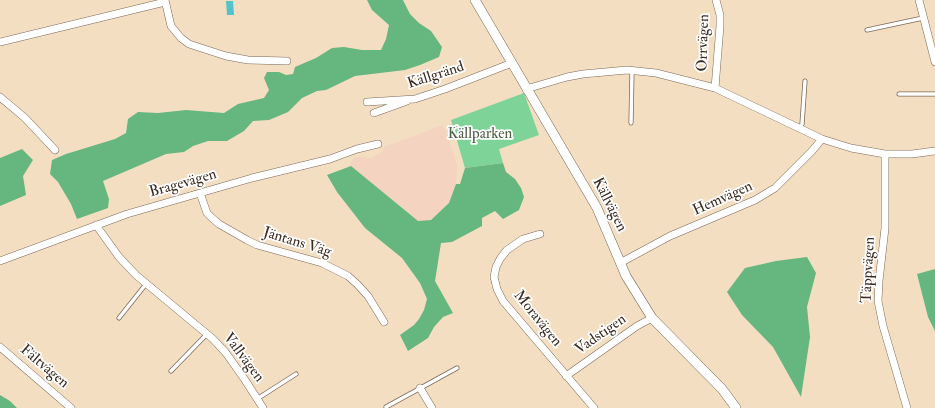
<!DOCTYPE html>
<meta charset="utf-8">
<style>
body{margin:0}
canvas{display:block;background:#f3dec1}
</style>
<canvas width="935" height="408"></canvas>
<script>
const context = document.querySelector('canvas').getContext('2d');
context.lineJoin = 'round';
function fillPath(path, color) { context.fillStyle = color; context.fill(path, 'evenodd'); }
const toPath = rows => new Path2D(rows.map(r => 'M' + r).join(''));
function strokePath(path, color, width, dash) { context.strokeStyle = color; context.lineWidth = width; context.lineCap = dash ? 'butt' : 'round'; context.setLineDash(dash || []); context.stroke(path); }
function drawText(font, color, halo, rows, align = 'center') {
  context.font = font + ' "IM FELL Double Pica",serif'; context.lineWidth = 3.5; context.setLineDash([]); context.textBaseline = 'middle'; context.strokeStyle = halo; context.fillStyle = color; for (const [text, x, y, turn = 0] of rows) {
    context.save(); context.translate(x, y); context.rotate((+turn || 0) * Math.PI / 180); context.textAlign = isNaN(turn) ? turn : align; if (halo) context.strokeText(text, 0, 0); context.fillText(text, 0, 0); context.restore();
  }
}
fillPath(toPath([
 [443,125,454,155,457,166,456,184,449,203,431,220,418,221,351,166,351,162,354,158,358,157,372,158,383,151,384,147]
]), '#f4d3c1');
fillPath(toPath([
 [524,93,539,135,499,149,503,163,465,168,451,120]
]), '#7ed498');
fillPath(toPath([
 [367,0,403,0,410,14,419,23,431,31,442,47,439,57,420,65,405,70,355,76,326,90,317,91,302,98,288,112,269,120,253,121,244,131,227,141,208,141,193,146,184,152,166,154,103,181,109,199,108,208,77,219,71,204,58,182,50,174,52,160,66,154,115,139,126,133,128,119,138,112,158,113,186,110,224,113,238,104,264,98,269,90,264,78,267,72,279,72,286,75,293,74,295,67,316,58,332,48,344,47,362,50,381,50,386,39,389,25,372,10],
 [22,149,33,160,23,176,26,195,0,206,0,158],
 [503,163,506,172,515,179,521,188,524,197,519,210,503,219,495,211,482,218,482,226,452,242,441,243,435,281,453,313,443,317,434,327,428,338,408,351,400,335,414,325,419,319,424,310,427,299,420,283,402,258,365,228,337,192,327,175,351,166,418,221,431,220,449,203,456,184,460,184,465,168],
 [807,257,816,273,807,307,810,337,801,397,773,347,742,315,727,292,745,268,776,261],
 [935,269,935,331,928,317,917,274],
 [0,395,10,401,17,408,0,408]
]), '#66b680');
fillPath(toPath([
 [226,1,233,1,234,15,227,15]
]), '#54c2c9');
const service = toPath([
 [867,30,923,18],
 [899,94,935,94],
 [631,123,632,71],
 [800,128,802,124,805,81],
 [119,318,146,284],
 [171,371,207,334],
 [257,399,296,374],
 [386,407,457,368]
]);
const minor = toPath([
 [165,0,171,26,181,38,189,44,226,56,248,60,287,61],
 [919,0,935,62],
 [0,42,165,2],
 [715,88,720,26,720,15,716,0],
 [526,89,567,77,583,74,627,70,656,73,715,88,822,139,838,144,851,148,885,154,912,154,935,151],
 [0,97,25,118,55,150],
 [367,102,415,99,445,89,512,63],
 [374,113,407,101],
 [885,154,885,228,879,281,878,301,883,326,907,408],
 [200,193,207,213,212,218,219,224,247,240,257,245,322,263,348,276,357,284,368,296,384,322],
 [96,225,119,257,136,275,213,339,226,353,245,380,263,408],
 [540,234,523,239,507,250,500,259,496,267,494,277,497,289,503,301,594,408],
 [0,261,127,214,252,178,330,159,357,149,378,144],
 [620,263,670,236,755,200,775,188,812,151,822,139],
 [0,347,71,408],
 [566,376,637,326,652,318],
 [420,388,432,408]
]);
const tertiary = toPath([
 [475,0,597,208,626,276,652,318,722,389,736,408]
]);
strokePath(service, '#7b6957', 5);
strokePath(minor, '#7b6957', 8);
strokePath(tertiary, '#7b6957', 10);
strokePath(service, '#fff', 3.5);
strokePath(minor, '#fff', 7);
strokePath(tertiary, '#fff', 9);
drawText('15px', '#3b2a1e', '#fff', [
 ["Orrvägen",704,43,-88],
 ["Källgränd",436,76,-18],
 ["Bragevägen",183,184,-16],
 ["Hemvägen",723,199,-24],
 ["Källvägen",609,205,63],
 ["Jäntans Väg",297,243,17],
 ["Täppvägen",869,270,-87],
 ["Moravägen",537,319,51],
 ["Vadstigen",601,335,-35],
 ["Vallvägen",243,358,53],
 ["Fältvägen",44,367,40]
]);
drawText('15px', '#4f5d43', '#fff', [
 ["Källparken",480,135]
]);
</script>
